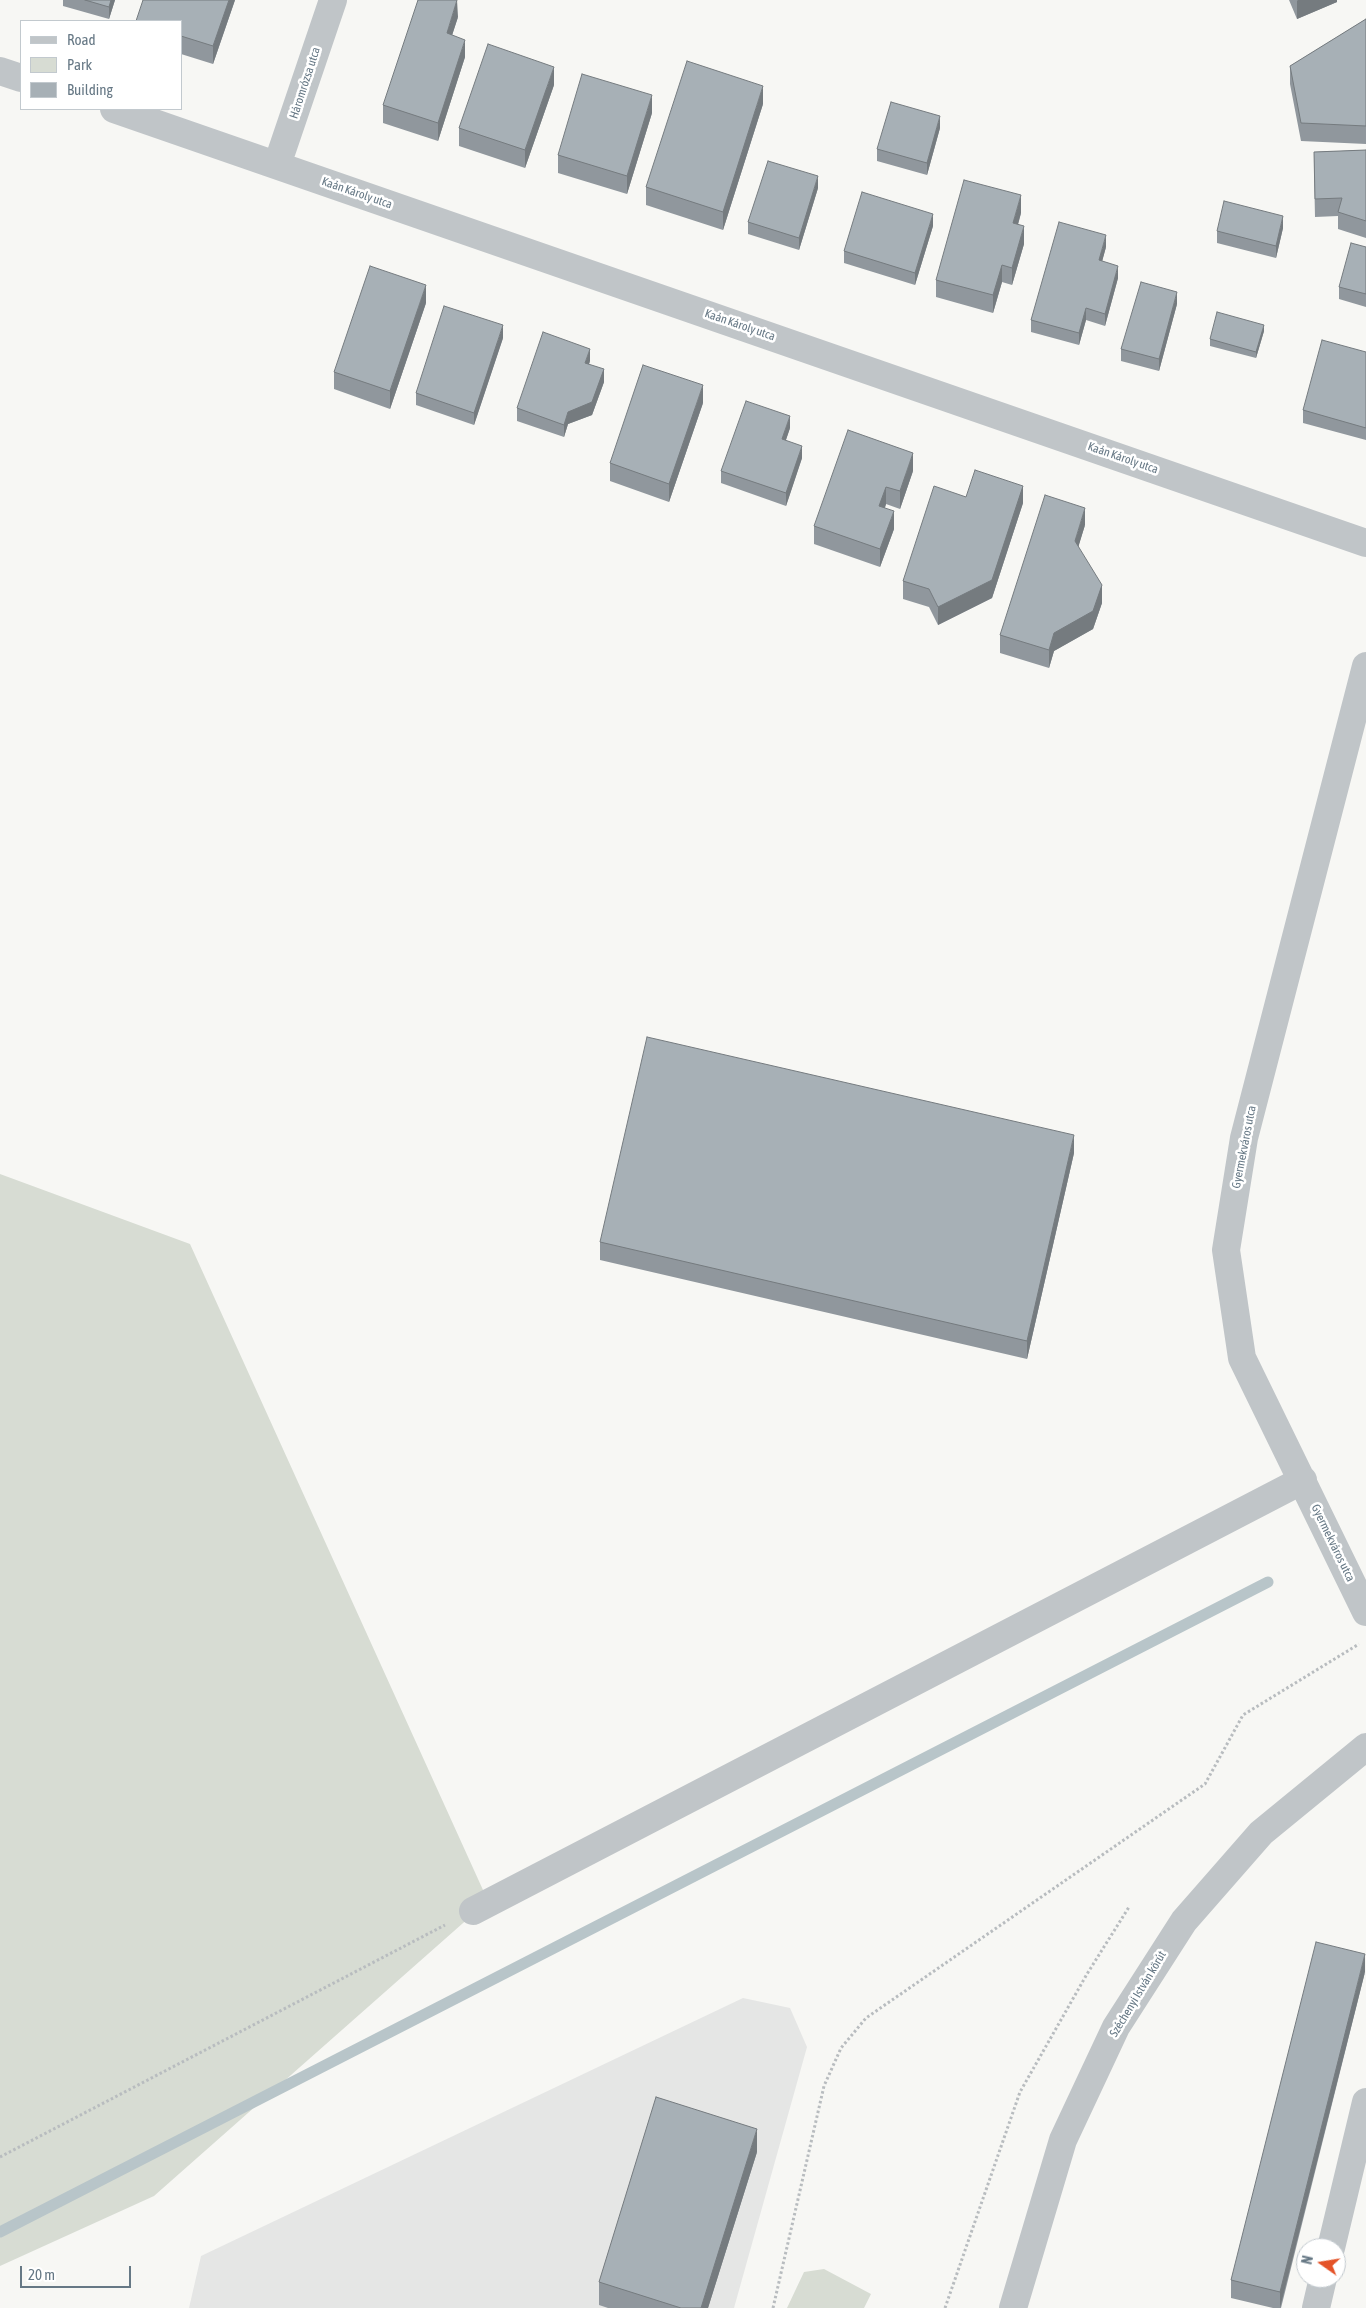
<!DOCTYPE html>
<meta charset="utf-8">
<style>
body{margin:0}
#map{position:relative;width:1366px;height:2308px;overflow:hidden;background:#f7f7f4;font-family:"Asap Condensed",sans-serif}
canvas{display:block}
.legend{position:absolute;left:20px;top:20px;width:162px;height:90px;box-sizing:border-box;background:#fff;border:1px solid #c2c9ce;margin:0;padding:6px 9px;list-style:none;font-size:15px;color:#667885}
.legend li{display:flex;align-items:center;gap:10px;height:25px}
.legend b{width:25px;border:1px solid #c2c9ce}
.north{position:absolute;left:1296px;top:2238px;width:50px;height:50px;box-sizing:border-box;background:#fff;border:1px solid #c2c9ce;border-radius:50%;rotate:283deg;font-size:14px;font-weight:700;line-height:20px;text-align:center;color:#667885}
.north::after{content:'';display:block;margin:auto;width:18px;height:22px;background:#e45328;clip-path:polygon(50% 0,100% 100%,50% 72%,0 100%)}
.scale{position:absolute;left:20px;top:2266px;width:111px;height:22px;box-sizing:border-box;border:2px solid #667885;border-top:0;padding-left:6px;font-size:15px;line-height:18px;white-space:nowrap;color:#667885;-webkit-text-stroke:4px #fff;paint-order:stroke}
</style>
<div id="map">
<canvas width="1366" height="2308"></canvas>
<ul class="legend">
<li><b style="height:6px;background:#c0c5c8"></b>Road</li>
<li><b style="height:14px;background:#d7dcd3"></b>Park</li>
<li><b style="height:14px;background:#a7b0b6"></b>Building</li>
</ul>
<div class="north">N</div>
<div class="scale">20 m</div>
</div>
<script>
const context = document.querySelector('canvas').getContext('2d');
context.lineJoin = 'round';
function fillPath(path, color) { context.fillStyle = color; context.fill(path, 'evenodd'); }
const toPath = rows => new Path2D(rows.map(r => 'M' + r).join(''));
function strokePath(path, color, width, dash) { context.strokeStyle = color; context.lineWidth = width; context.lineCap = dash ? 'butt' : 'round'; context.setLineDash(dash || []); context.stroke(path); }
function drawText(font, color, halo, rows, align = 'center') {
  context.font = font + ' "Asap Condensed",sans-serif'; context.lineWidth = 5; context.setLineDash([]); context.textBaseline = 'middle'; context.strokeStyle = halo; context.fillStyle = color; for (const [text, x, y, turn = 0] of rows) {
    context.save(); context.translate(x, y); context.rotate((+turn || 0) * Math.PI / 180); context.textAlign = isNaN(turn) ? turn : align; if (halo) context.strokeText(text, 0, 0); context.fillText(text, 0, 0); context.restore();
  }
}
fillPath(toPath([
 [743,1998,790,2008,807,2047,734,2308,189,2308,201,2256]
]), '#e5e6e5');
fillPath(toPath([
 [0,1174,190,1244,488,1901,154,2196,0,2266],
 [824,2269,871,2294,864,2308,787,2308,804,2272]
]), '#d7dcd3');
strokePath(toPath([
 [0,2232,1268,1582]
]), '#b8c5c9', 11);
strokePath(toPath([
 [0,2157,445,1925],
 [773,2308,824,2086,841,2048,866,2018,1205,1784,1243,1715,1359,1644],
 [945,2308,1020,2092,1087,1974,1129,1907]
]), '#b8bcbf', 3, [2.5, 2.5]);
strokePath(toPath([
 [1331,2248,1366,2102],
 [1316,2308,1323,2278]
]), '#c0c5c8', 28);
strokePath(toPath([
 [0,71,21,78],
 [114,109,1366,543],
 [277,165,333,0],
 [1366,666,1244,1138,1226,1250,1242,1358,1366,1612],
 [473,1911,1303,1480]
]), '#c0c5c8', 28);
strokePath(toPath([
 [1013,2308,1063,2140,1116,2027,1184,1921,1261,1833,1366,1747]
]), '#c0c5c8', 28);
fillPath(toPath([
 [63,0,115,0,109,19,63,6],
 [235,0,213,64,181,54,181,21],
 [1289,0,1337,0,1337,2,1297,19],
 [458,17,452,35,465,57,438,141,383,123,383,105],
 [1366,19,1366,144,1301,141,1290,84,1290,66],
 [554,85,525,168,459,146,459,128],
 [763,104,723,230,646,205,646,187],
 [652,113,627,194,558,173,558,155],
 [940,128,927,175,877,161,877,149],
 [1366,150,1366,238,1338,229,1338,216,1315,217,1314,170,1314,152],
 [818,188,799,250,748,234,748,222],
 [1021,213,1018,225,1024,244,1012,285,1002,282,993,313,936,297,936,280],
 [933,226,915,285,844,263,844,251],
 [1283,228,1276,258,1217,243,1217,231],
 [1106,247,1102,261,1118,278,1105,326,1086,320,1079,345,1031,332,1031,320],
 [1366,247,1366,307,1339,299,1339,287],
 [426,303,390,409,334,389,334,372],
 [1177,304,1159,371,1121,361,1121,349],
 [1264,331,1256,358,1210,346,1210,339],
 [503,338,474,425,416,405,416,393],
 [1366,352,1366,440,1303,423,1303,410],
 [590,361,589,364,604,382,592,415,568,424,564,437,517,421,517,408],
 [703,403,669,502,610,481,610,463],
 [790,428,786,440,802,458,786,506,721,483,721,471],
 [913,471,900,509,886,504,885,508,894,529,880,567,814,544,814,526],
 [966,497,1023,503,992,598,938,625,929,607,903,599,903,581],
 [1085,525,1078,547,1102,603,1093,629,1054,651,1049,668,1000,653,1000,635],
 [1074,1153,1027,1359,600,1260,600,1242],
 [1365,1972,1281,2308,1273,2308,1231,2298,1231,2280],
 [757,2152,708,2308,608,2308,599,2305,599,2282]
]), '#90979d');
fillPath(toPath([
 [111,0,115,0,109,19,109,7],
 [229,0,235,0,213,64,213,46],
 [457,0,458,17,447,51,447,33],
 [1298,0,1337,0,1337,2,1297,19,1297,1],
 [465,40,465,57,438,141,438,123],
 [554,67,554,85,525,168,525,150],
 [763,86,763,104,723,230,723,212],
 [652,95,652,113,627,194,627,176],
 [940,116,940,128,927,175,927,163],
 [818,176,818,188,799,250,799,238],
 [1021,195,1021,213,1013,241,1013,223],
 [933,214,933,226,915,285,915,273],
 [1283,216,1283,228,1276,258,1276,246],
 [1024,226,1024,244,1012,285,1012,268],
 [1106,235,1106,247,1099,273,1099,260],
 [1002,265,1002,282,993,313,993,295],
 [1118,266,1118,278,1105,326,1105,314],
 [426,285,426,303,390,409,390,391],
 [1177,292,1177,304,1159,371,1159,359],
 [1086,308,1086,320,1079,345,1079,333],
 [503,325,503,338,474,425,474,413],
 [1264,325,1264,331,1256,358,1256,352],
 [590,349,590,361,585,375,585,363],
 [604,369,604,382,592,415,568,424,564,437,564,425,568,412],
 [703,385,703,403,669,502,669,484],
 [790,416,790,428,782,451,782,439],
 [802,446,802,458,786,506,786,493],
 [913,453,913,471,900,509,900,491],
 [1023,486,1023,503,992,598,938,625,938,607],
 [886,487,886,504,879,524,879,506],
 [1085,508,1085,525,1075,558,1075,541],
 [894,511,894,529,880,567,880,549],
 [1102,585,1102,603,1093,629,1054,651,1049,668,1049,650,1054,633],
 [1074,1135,1074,1153,1027,1359,1027,1341],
 [1365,1954,1365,1972,1280,2308,1280,2292],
 [757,2129,757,2152,708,2308,701,2308]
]), '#757b7f');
const building = toPath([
 [85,0,111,0,109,7,85,0],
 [143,0,229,0,213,46,181,36,181,21,136,21,143,0],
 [418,0,457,0,447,33,465,40,438,123,383,105,418,0],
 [1366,19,1366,126,1301,123,1290,66,1366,19],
 [488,44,554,67,525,150,459,128,488,44],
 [687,61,763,86,723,212,646,187,687,61],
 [582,74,652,95,627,176,558,155,582,74],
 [891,102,940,116,927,163,877,149,891,102],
 [1366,150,1366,221,1338,212,1342,198,1315,199,1314,152,1366,150],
 [768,161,818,176,799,238,748,222,768,161],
 [964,180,1021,195,1013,223,1024,226,1012,268,1002,265,993,295,936,280,964,180],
 [862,192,933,214,915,273,844,251,862,192],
 [1224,201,1283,216,1276,246,1217,231,1224,201],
 [1059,222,1106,235,1099,260,1118,266,1105,314,1086,308,1079,333,1031,320,1059,222],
 [1351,243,1366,247,1366,294,1339,287,1351,243],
 [370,266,426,285,390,391,334,372,370,266],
 [1141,282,1177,292,1159,359,1121,349,1141,282],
 [444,306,503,325,474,413,416,393,444,306],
 [1217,312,1264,325,1256,352,1210,339,1217,312],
 [543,332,590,349,585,363,604,369,592,402,568,412,564,425,517,408,543,332],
 [1322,340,1366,352,1366,428,1303,410,1322,340],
 [643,365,703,385,669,484,610,463,643,365],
 [746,401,790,416,782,439,802,446,786,493,721,471,746,401],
 [848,430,913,453,900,491,886,487,879,506,894,511,880,549,814,526,848,430],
 [975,470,1023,486,992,580,938,607,929,589,903,581,934,486,966,497,975,470],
 [1045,495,1085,508,1075,541,1102,585,1093,611,1054,633,1049,650,1000,635,1045,495],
 [647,1037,1074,1135,1027,1341,600,1242,647,1037],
 [1316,1942,1365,1954,1280,2292,1231,2280,1316,1942],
 [656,2097,757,2129,701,2308,681,2308,599,2282,656,2097]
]);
fillPath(building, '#a7b0b6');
strokePath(building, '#757b7f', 1);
drawText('12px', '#667885', '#fff', [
 ["Háromrózsa utca",305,83,-72],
 ["Kaán Károly utca",357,193,19],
 ["Kaán Károly utca",740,325,19],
 ["Kaán Károly utca",1123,458,19],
 ["Gyermekváros utca",1244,1147,-79],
 ["Gyermekváros utca",1333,1543,64],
 ["Széchenyi István körút",1138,1994,-59]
]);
</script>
